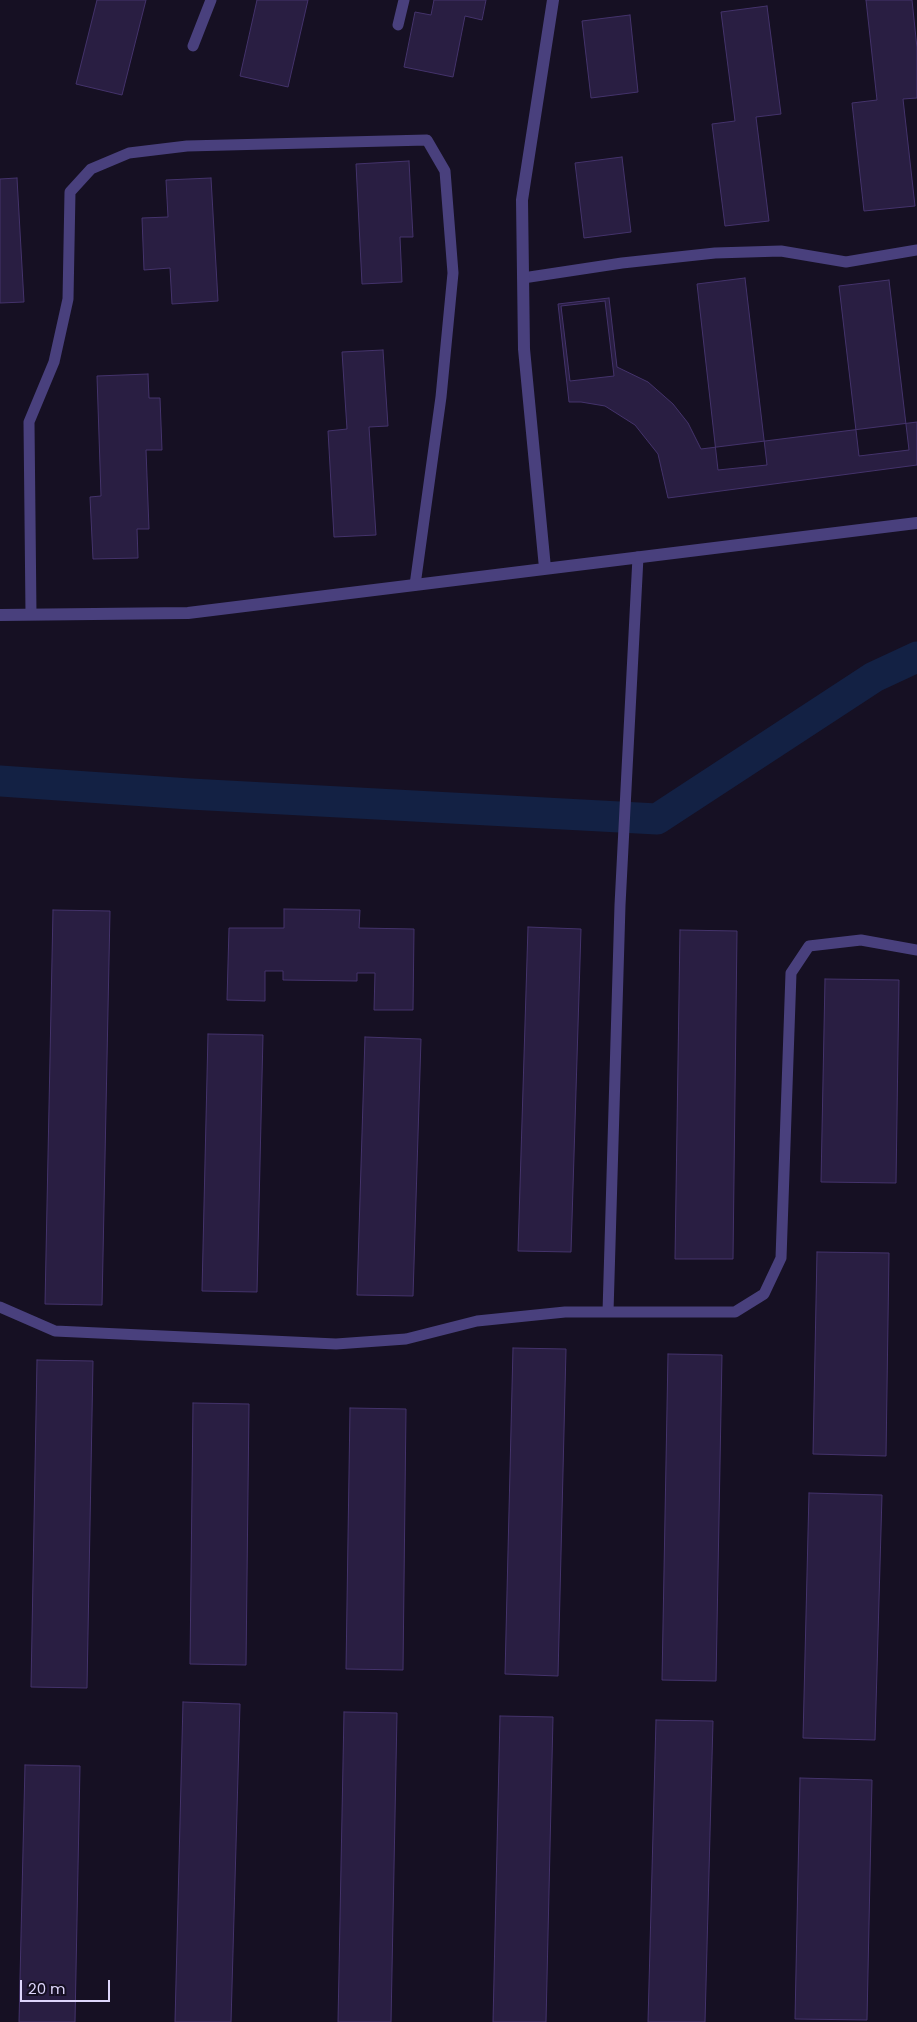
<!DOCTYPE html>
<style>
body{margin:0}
#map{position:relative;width:917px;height:2022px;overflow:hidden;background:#161023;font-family:Poppins,sans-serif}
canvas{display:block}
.scale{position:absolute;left:20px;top:1980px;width:90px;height:22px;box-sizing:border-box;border:2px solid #ded6fb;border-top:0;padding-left:6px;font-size:15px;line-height:18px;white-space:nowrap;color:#ded6fb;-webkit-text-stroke:4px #161023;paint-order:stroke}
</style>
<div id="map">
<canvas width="917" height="2022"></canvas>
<div class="scale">20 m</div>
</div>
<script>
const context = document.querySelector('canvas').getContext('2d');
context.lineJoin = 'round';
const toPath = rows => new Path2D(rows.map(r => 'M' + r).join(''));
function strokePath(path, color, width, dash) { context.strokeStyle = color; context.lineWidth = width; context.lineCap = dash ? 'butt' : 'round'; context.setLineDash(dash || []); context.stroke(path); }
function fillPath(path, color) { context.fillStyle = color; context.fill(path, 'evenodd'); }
strokePath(toPath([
 [0,781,190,794,657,819,874,677,917,657]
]), '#132144', 31);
const building = toPath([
 [97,0,146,0,122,95,76,84,97,0],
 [257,0,308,0,288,87,240,76,257,0],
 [434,0,486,0,482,20,465,16,453,77,404,67,415,12,431,15,434,0],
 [866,0,912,0,917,48,917,98,903,99,915,206,864,211,852,103,877,100,866,0],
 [767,6,781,114,756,117,769,221,725,226,712,124,735,121,721,12,767,6],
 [630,15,638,92,591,98,582,21,630,15],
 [622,157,631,232,584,238,575,163,622,157],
 [409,161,413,237,400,237,402,282,362,284,356,164,409,161],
 [17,178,24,302,0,303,0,179,17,178],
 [211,178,218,301,172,304,170,268,144,270,142,218,168,217,166,180,211,178],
 [745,278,767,465,718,470,697,284,745,278],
 [889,280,909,450,859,456,839,286,889,280],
 [609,298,617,367,648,382,673,404,688,423,701,449,917,422,917,465,668,498,658,454,635,425,605,406,581,402,569,402,558,304,609,298],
 [605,301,614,376,570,381,561,306,605,301],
 [383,350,388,426,369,427,376,535,334,537,328,431,347,429,342,352,383,350],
 [148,374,149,398,160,398,162,450,146,450,149,529,137,529,138,558,93,559,90,497,101,496,97,376,148,374],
 [284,909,360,910,359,928,414,929,413,1010,374,1010,375,973,357,973,357,981,283,980,283,971,265,971,265,1001,227,1000,229,928,284,928,284,909],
 [53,910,110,911,102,1305,45,1304,53,910],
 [528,927,581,929,571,1252,518,1251,528,927],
 [680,930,737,931,733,1259,675,1259,680,930],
 [825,979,899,980,896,1183,821,1182,825,979],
 [208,1034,263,1035,257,1292,202,1291,208,1034],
 [365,1037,421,1039,413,1296,357,1295,365,1037],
 [817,1252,889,1253,886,1456,813,1454,817,1252],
 [513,1348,566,1349,558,1676,505,1674,513,1348],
 [668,1354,722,1355,716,1681,662,1680,668,1354],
 [37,1360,93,1361,87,1688,31,1687,37,1360],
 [193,1403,249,1404,246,1665,190,1664,193,1403],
 [350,1408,406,1409,403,1670,346,1669,350,1408],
 [809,1493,882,1495,875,1740,803,1738,809,1493],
 [183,1702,240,1704,231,2022,175,2022,183,1702],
 [344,1712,397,1713,391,2022,338,2022,344,1712],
 [500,1716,553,1717,546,2022,493,2022,500,1716],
 [656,1720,713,1721,705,2022,648,2022,656,1720],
 [25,1765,80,1766,75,2022,19,2022,25,1765],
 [800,1778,872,1780,867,2020,795,2019,800,1778]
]);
fillPath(building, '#291e42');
strokePath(building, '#44336b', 1);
strokePath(toPath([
 [398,25,404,0],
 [193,46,211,0],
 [523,278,622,263,715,253,781,251,846,262,917,250],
 [31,614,29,422,54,362,68,299,70,192,91,169,129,153,187,146,427,140,445,171,453,273,441,397,415,585],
 [0,1307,55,1331,336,1344,406,1339,477,1321,565,1312,735,1312,764,1294,781,1258,791,973,809,946,861,940,917,950],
 [608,1312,620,905,638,557]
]), '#49407d', 11);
strokePath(toPath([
 [545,568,524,349,522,200,553,0],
 [0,615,188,613,917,523]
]), '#49407d', 12);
</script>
